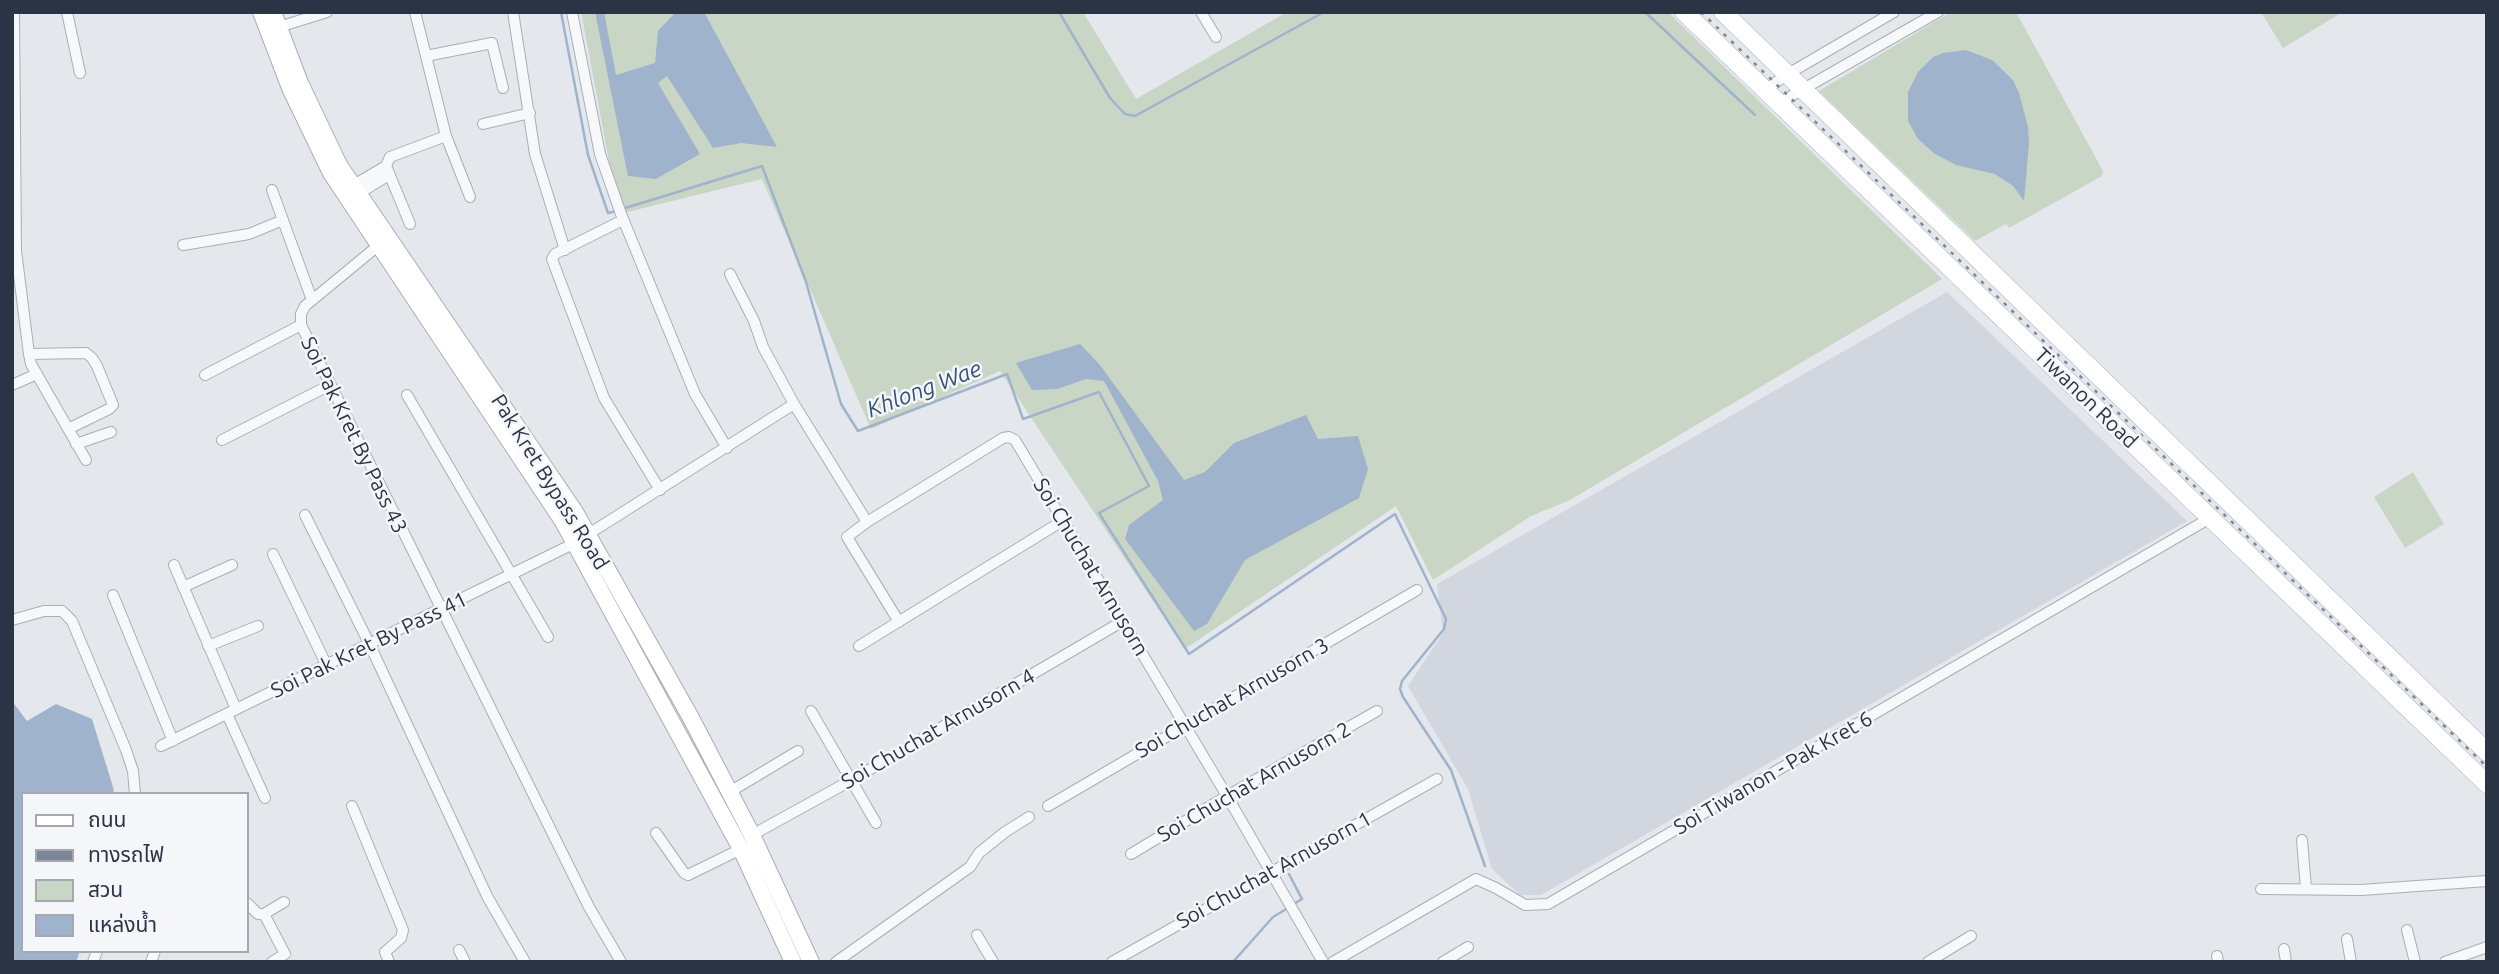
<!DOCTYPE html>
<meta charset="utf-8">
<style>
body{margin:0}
#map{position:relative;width:2499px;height:974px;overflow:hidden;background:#e4e7ec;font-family:Ubuntu,"Noto Sans Thai",sans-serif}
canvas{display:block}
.frame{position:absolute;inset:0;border:14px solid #2b3445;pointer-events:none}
.legend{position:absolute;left:21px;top:792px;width:228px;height:161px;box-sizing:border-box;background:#f4f6f9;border:2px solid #a4a8b1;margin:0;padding:9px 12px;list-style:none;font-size:21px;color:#2b3445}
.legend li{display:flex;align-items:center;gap:14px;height:35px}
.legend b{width:35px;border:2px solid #a4a8b1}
</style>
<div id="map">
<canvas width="2499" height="974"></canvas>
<div class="frame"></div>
<ul class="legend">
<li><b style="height:9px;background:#fff"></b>ถนน</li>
<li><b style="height:9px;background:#7d8696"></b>ทางรถไฟ</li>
<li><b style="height:19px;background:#c9d6c5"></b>สวน</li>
<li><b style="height:19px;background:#9fb4cc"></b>แหล่งน้ำ</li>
</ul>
</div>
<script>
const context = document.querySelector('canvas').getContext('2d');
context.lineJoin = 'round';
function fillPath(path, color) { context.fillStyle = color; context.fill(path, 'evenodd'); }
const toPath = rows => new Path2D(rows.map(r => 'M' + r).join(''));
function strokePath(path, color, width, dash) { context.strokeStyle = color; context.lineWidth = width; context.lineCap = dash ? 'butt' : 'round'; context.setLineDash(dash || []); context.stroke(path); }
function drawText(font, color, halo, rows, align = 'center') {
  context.font = font + ' Ubuntu,sans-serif'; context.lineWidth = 5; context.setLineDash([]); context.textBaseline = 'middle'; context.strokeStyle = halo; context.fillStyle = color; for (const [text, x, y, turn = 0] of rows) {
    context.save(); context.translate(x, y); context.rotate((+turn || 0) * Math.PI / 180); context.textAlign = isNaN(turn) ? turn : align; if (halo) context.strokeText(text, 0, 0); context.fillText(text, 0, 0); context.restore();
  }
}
fillPath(toPath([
 [1947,292,2187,521,1541,895,1520,895,1492,869,1468,789,1408,686,1443,633,1437,584]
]), '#d2d6de');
fillPath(toPath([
 [581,12,1083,12,1136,99,1287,12,1668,12,1942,279,1570,500,1531,516,1433,580,1396,506,1185,649,1000,371,871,429,762,179,623,213,611,172],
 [1951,12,2016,12,2103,171,2102,176,2009,228,2006,224,1975,241,1819,91],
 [2261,12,2343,12,2283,48],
 [2413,472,2444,524,2405,548,2374,497]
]), '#c9d6c5');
fillPath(toPath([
 [595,12,604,12,616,75,655,63,658,31,676,12,704,12,777,147,741,143,713,148,667,76,658,83,700,154,656,179,628,176],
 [1966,50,1992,60,2013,80,2019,93,2028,127,2029,143,2024,201,2013,186,1995,174,1956,165,1935,154,1918,139,1908,121,1908,92,1918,72,1933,57,1943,53],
 [1080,344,1100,365,1184,480,1205,472,1234,443,1306,415,1318,439,1358,436,1368,469,1359,498,1245,560,1207,624,1194,631,1125,539,1129,525,1163,500,1158,481,1104,381,1086,379,1057,389,1032,390,1016,363],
 [12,701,27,721,56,704,92,719,113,787,114,794,23,794,23,951,80,951,76,962,12,962]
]), '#9fb4cc');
strokePath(toPath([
 [561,12,588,155,608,213,616,211],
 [1059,12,1110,98,1125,114,1135,116,1324,12],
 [1645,12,1755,115],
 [622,209,762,166,806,282,841,404,858,431,1007,374,1023,419,1099,392,1149,486,1099,513,1189,654,1395,514,1446,619,1444,629,1402,681,1400,689,1403,697,1451,770,1485,866],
 [1289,874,1302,899,1294,904],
 [1233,962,1273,917,1288,908]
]), '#9fb4cc', 2.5);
const minor = toPath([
 [14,12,16,251,29,354,31,364,86,460],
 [67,12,80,73],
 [415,12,446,136,470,197],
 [513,12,535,154,565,250],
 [572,12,600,154,621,214,695,394,727,448],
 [1201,12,1216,37],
 [279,27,327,12],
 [426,56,492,43,503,88],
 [1766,89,1788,74,1894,12],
 [1779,103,1938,12],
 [483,124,530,113],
 [352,186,386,166],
 [272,190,312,300],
 [358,194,389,175],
 [623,220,555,254,552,259,604,398,660,490],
 [410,224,386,166,390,157,446,136],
 [183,245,249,234,283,220],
 [379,245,305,306,301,314,301,325,589,907,621,962],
 [730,274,754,321,763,347,794,404,867,522,1003,438,1009,437,1015,440,1227,796,1323,962],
 [29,354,86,353,92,358,97,366,113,405,109,409,68,429],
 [205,375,301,325],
 [12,385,37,374],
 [407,395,548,637],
 [222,440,330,385],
 [76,444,111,432],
 [305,515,369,643,488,898,525,962],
 [867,522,847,537,899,622],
 [587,535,794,404],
 [273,554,326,664],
 [174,565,236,709],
 [183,587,232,565],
 [113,595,173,741],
 [12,620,44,611,62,611,72,621,126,750,133,771,135,794],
 [208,646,258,626],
 [859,646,1064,520],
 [811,711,876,823],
 [227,714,265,798],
 [161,746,575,543],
 [728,793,798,751],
 [352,806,403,930,401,938,385,952,389,962],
 [1048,806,1417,590],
 [656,833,684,873,688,875,741,849],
 [752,835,850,781,1123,621],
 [2302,840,2306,889],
 [1131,854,1227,796,1377,711],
 [2261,889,2361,890,2487,881],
 [247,903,258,914,264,914,285,954,272,962],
 [264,914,284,902],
 [2407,930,2415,962],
 [977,935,993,962],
 [2347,939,2351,962],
 [2284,949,2286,962],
 [459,950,465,962],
 [2217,956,2218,962],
 [93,962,97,951],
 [151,962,155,951],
 [836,962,970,867,979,853,1005,832,1029,817],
 [1112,962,1437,779],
 [1333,962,1476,879,1496,888,1525,905,1548,904,2210,518],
 [1443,962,1468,947],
 [1928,962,1971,936],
 [2445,962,2487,947]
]);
const secondary = toPath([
 [261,12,290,88,331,173,562,520,741,849,793,962],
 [273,12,300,83,339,165,575,512,691,718,752,835,811,962]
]);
const primary = toPath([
 [1684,12,2487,784],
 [1723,12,2487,752]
]);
strokePath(minor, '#a9aeb7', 12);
strokePath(secondary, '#a9aeb7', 18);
strokePath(primary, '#a3abb8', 19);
strokePath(minor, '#f7f8fa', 10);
strokePath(secondary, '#fff', 16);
strokePath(primary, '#fff', 18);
strokePath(toPath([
 [1701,12,2487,767]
]), '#7d8696', 2.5, [3.5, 7]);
drawText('21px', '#2b3445', '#f4f6f9', [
 ["Tiwanon Road",2086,398,44],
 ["Soi Pak Kret By Pass 43",354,435,64],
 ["Pak Kret Bypass Road",550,482,58],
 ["Soi Chuchat Arnusorn",1091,567,59],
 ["Soi Pak Kret By Pass 41",369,645,-26],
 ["Soi Chuchat Arnusorn 3",1232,698,-30],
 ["Soi Chuchat Arnusorn 4",938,729,-30],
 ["Soi Tiwanon - Pak Kret 6",1773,773,-30],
 ["Soi Chuchat Arnusorn 2",1254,782,-30],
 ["Soi Chuchat Arnusorn 1",1274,870,-29]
]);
drawText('italic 23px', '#34527a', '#f4f6f9', [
 ["Khlong Wae",924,389,-21]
]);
</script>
